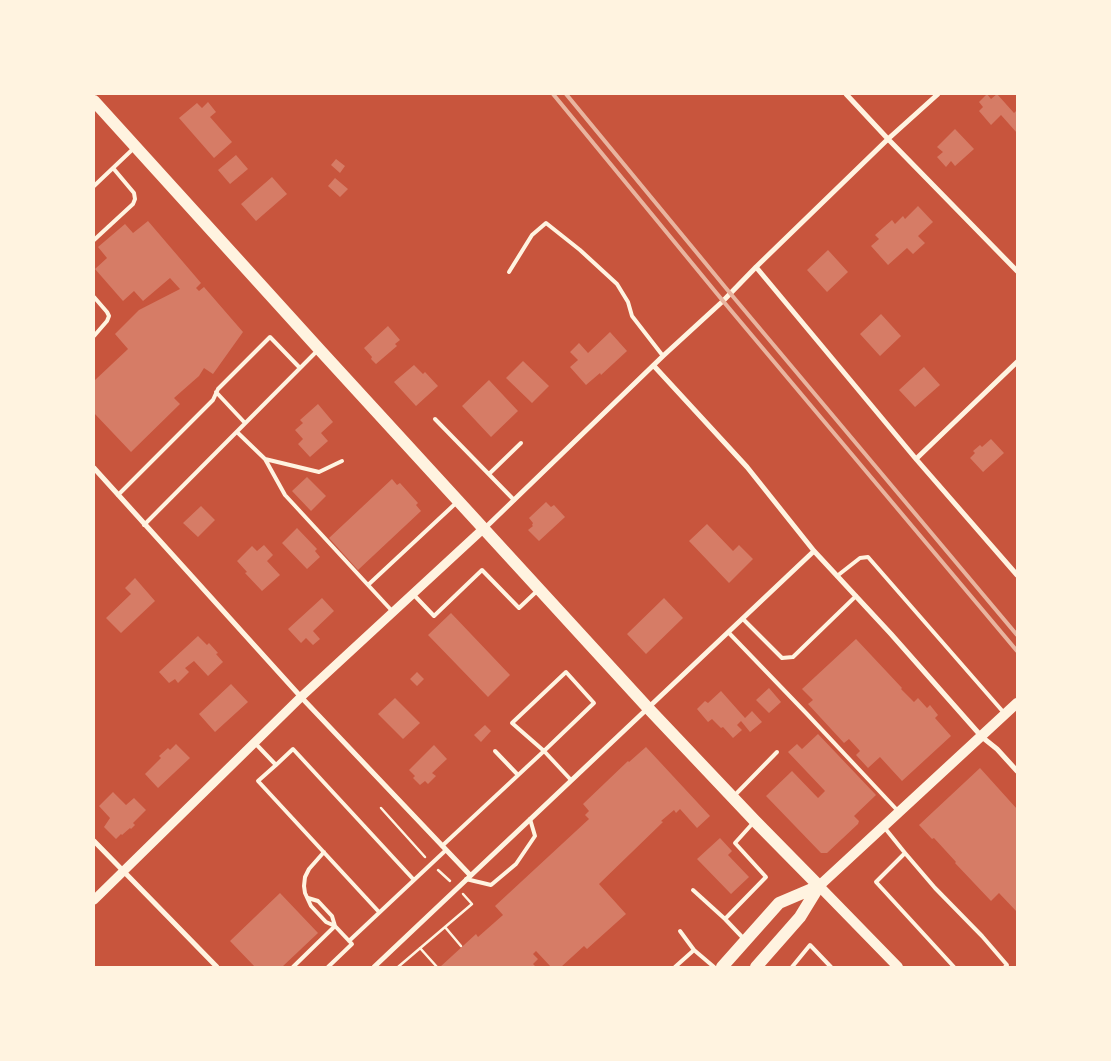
<!DOCTYPE html>
<style>
body{margin:0}
#map{position:relative;width:1111px;height:1061px;overflow:hidden;background:#c8553d;font-family:"PT Sans",sans-serif}
canvas{display:block}
.frame{position:absolute;inset:0;border:95px solid #fff3e0;pointer-events:none}
</style>
<div id="map">
<canvas width="1111" height="1061"></canvas>
<div class="frame"></div>
</div>
<script>
const context = document.querySelector('canvas').getContext('2d');
context.lineJoin = 'round';
function fillPath(path, color) { context.fillStyle = color; context.fill(path, 'evenodd'); }
const toPath = rows => new Path2D(rows.map(r => 'M' + r).join(''));
function strokePath(path, color, width, dash) { context.strokeStyle = color; context.lineWidth = width; context.lineCap = dash ? 'butt' : 'round'; context.setLineDash(dash || []); context.stroke(path); }
fillPath(toPath([
 [987,94,991,99,997,94,1014,113,1017,110,1017,133,1001,115,991,125,979,111,983,107,979,102],
 [208,102,216,112,210,117,232,142,214,158,179,118,197,103,202,108],
 [955,129,974,149,955,166,951,161,946,167,937,157,943,152,937,147],
 [236,155,248,169,230,184,218,170],
 [336,159,345,166,340,173,331,165],
 [272,177,287,194,256,221,241,204],
 [335,178,348,189,340,197,328,186],
 [918,206,933,222,918,236,925,243,913,254,907,248,888,265,871,246,879,239,875,235,892,220,895,224,903,216,905,219],
 [148,221,201,283,196,288,199,291,204,287,243,332,213,374,204,368,199,376,174,398,180,404,131,452,94,413,94,381,128,349,115,334,139,310,180,289,170,278,143,301,134,291,123,301,95,269,107,258,98,247,125,224,133,233],
 [828,250,848,272,827,292,807,270],
 [881,314,901,336,880,356,860,334],
 [388,326,400,340,395,344,397,346,376,364,371,359,372,357,364,348],
 [610,332,627,351,601,375,600,373,586,385,570,367,578,360,570,352,579,343,588,353],
 [523,361,549,386,532,403,506,378],
 [414,365,423,374,425,372,438,386,416,406,394,382],
 [924,367,940,385,915,407,899,390],
 [489,380,518,411,491,437,462,406],
 [318,404,333,422,321,433,328,441,310,457,298,444,303,439,295,430,303,423,300,420],
 [991,439,1004,453,983,472,970,458,975,453,973,451,980,445,982,447],
 [307,477,326,496,311,511,292,491],
 [392,479,397,485,400,483,418,503,416,505,421,511,358,570,329,538],
 [546,502,551,507,554,505,565,517,539,541,528,530,533,526,532,525,533,523,529,518],
 [201,506,215,520,198,537,183,523],
 [707,524,733,551,739,545,753,559,729,583,689,541],
 [297,528,317,549,315,551,320,557,307,569,282,543],
 [264,545,273,555,267,561,280,575,262,591,245,573,247,572,237,561,252,546,257,551],
 [135,578,155,601,121,633,106,618,131,594,125,588],
 [322,598,334,611,313,631,320,639,313,645,306,638,301,643,288,629],
 [664,598,683,618,646,654,627,634],
 [451,613,510,675,488,697,428,635],
 [198,636,207,645,209,643,218,653,216,654,223,662,208,676,194,661,185,668,189,672,178,683,175,679,169,683,159,672],
 [856,639,902,688,901,689,914,702,918,698,927,708,930,705,938,715,935,718,951,736,902,781,880,757,868,768,856,755,860,751,849,739,844,743,808,704,813,700,802,689],
 [417,672,424,679,417,686,410,679],
 [231,684,248,702,215,732,199,714],
 [769,688,781,702,769,713,756,700],
 [721,691,745,718,752,711,762,722,750,732,741,721,737,725,742,730,733,738,723,727,721,728,712,719,708,722,697,709,705,701,708,703],
 [395,698,420,723,403,739,378,714],
 [485,725,491,731,481,742,474,735],
 [818,734,876,795,854,816,859,821,858,824,827,853,821,853,766,796,792,771,818,798,825,791,788,752,797,744,802,749],
 [176,744,190,758,158,788,145,774,161,758,159,756,168,748,170,750],
 [434,745,447,759,432,773,436,776,428,784,425,781,420,785,413,778,415,776,409,770],
 [646,747,710,816,697,828,680,809,676,813,674,810,661,821,663,822,599,884,626,914,587,949,584,946,561,967,551,967,536,951,533,954,538,959,533,964,536,967,440,967,476,934,478,937,503,915,495,906,589,819,585,815,589,811,583,804,628,761,629,762],
 [980,768,1017,809,1017,912,999,893,991,901,955,863,956,862,934,838,932,839,919,825],
 [113,792,126,805,134,798,146,810,133,823,135,825,131,829,130,828,122,835,121,834,116,839,104,827,110,818,99,806],
 [720,838,732,851,728,855,749,877,731,894,697,859],
 [280,893,318,933,282,967,255,967,230,941]
]), '#d67c66');
strokePath(toPath([
 [381,808,425,857],
 [438,870,450,881],
 [445,927,461,946],
 [420,948,437,967],
 [398,967,472,904,463,894]
]), '#fff3e0', 2.5);
strokePath(toPath([
 [94,186,134,148],
 [94,240,133,204,135,199,134,193,113,168],
 [509,272,532,235,546,223,580,250,617,284,628,302,632,316,663,356],
 [94,297,107,312,109,316,107,321,94,336],
 [216,392,245,423],
 [435,419,514,500],
 [237,432,265,459,285,495,368,585],
 [265,459,319,472,342,461],
 [489,474,521,443],
 [118,495,213,400,218,389,270,337,300,368],
 [144,525,317,351],
 [837,576,860,558,868,557,1005,714],
 [413,594,434,616,482,570,519,608,537,591],
 [393,612,368,585,456,503],
 [743,619,782,658,793,657,856,596],
 [729,633,806,713,898,811],
 [254,742,276,765,258,781,379,912],
 [495,751,518,775],
 [276,765,293,749,414,880],
 [734,796,777,752],
 [884,827,905,853],
 [442,846,544,751,594,703,566,672,512,723,544,751,571,780],
 [324,852,309,869,305,877,304,886,305,893,311,906,326,922,335,926,352,944,328,967],
 [466,879,491,885,516,864,535,836,530,819],
 [693,890,725,919,744,939],
 [308,898,318,901,332,916,335,926],
 [725,919,766,877,735,843,753,823],
 [680,931,694,950],
 [349,941,446,850],
 [293,967,335,926],
 [675,967,694,950,714,967],
 [792,967,810,945,831,967],
 [954,967,876,882,905,853,935,888,982,936,1007,965,1005,967]
]), '#fff3e0', 4);
strokePath(toPath([
 [846,94,888,139,1017,271],
 [756,267,916,459,1017,575],
 [654,366,747,467,814,551,891,634,982,737,997,749,1017,771],
 [916,459,1017,362],
 [94,468,301,697,470,875],
 [484,529,663,356,723,301,756,267,888,139,938,94],
 [94,841,217,967],
 [374,967,814,551]
]), '#fff3e0', 5);
strokePath(toPath([
 [94,900,301,697,483,529]
]), '#fff3e0', 9);
strokePath(toPath([
 [898,967,819,886,1017,703]
]), '#fff3e0', 10);
strokePath(toPath([
 [94,101,319,349,648,708,755,821,819,886],
 [722,967,779,903,819,886],
 [756,967,800,917,819,886]
]), '#fff3e0', 12);
strokePath(toPath([
 [553,94,723,301,1017,651],
 [566,94,730,293,1017,635]
]), '#e9b49f', 4);
</script>
